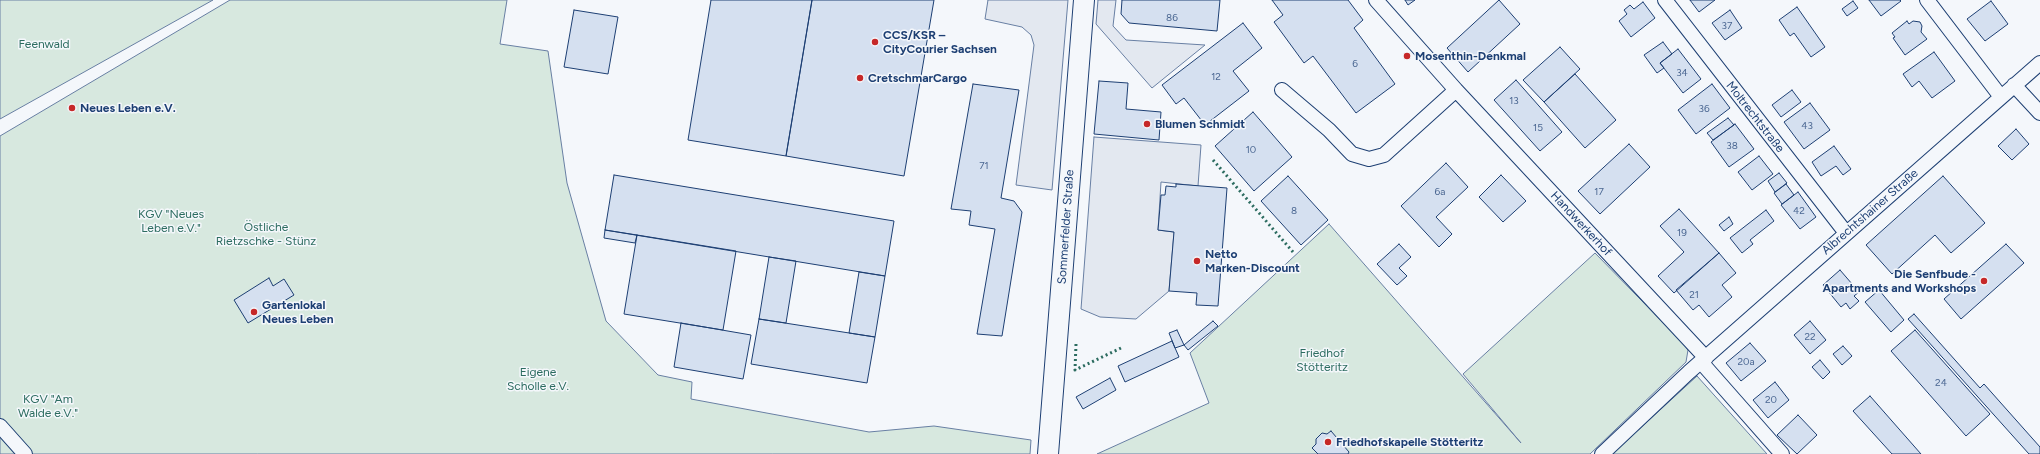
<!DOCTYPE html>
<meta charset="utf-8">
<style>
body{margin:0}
canvas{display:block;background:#f4f7fb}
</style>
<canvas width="2040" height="454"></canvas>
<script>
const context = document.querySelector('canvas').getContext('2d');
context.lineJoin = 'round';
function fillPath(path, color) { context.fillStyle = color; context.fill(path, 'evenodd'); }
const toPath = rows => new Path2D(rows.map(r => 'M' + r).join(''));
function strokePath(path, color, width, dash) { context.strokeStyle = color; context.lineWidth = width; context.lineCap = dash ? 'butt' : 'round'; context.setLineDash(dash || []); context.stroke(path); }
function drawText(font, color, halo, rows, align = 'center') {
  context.font = font + ' Figtree,sans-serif'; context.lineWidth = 3; context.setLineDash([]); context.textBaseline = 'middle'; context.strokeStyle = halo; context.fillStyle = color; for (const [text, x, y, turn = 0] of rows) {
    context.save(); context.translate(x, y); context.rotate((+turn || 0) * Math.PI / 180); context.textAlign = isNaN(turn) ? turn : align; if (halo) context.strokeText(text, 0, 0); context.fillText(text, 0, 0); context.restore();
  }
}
const green = toPath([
 [0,0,213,0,0,119,0,0],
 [230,0,507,0,500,44,548,51,567,183,606,321,658,375,692,382,691,399,869,432,934,426,1031,440,1030,454,0,454,0,136,230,0],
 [1329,224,1521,443,1463,374,1595,253,1684,344,1688,350,1686,362,1590,454,1097,454,1209,403,1190,353,1329,224],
 [1697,376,1767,454,1612,454,1697,376]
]);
fillPath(green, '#d7e8df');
strokePath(green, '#687fa3', 1);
const parking = toPath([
 [988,0,1068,0,1052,190,1016,185,1034,45,1031,35,1022,27,985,19,988,0],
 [1098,0,1116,0,1113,26,1126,40,1205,45,1152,88,1096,24,1098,0],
 [1094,137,1201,145,1198,186,1161,182,1158,230,1174,232,1169,291,1136,319,1100,317,1081,309,1094,137]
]);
fillPath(parking, '#e3e8f0');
strokePath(parking, '#687fa3', 1);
const building = toPath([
 [711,0,812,0,786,156,688,140,711,0],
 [812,0,934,0,904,176,786,156,812,0],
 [1122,0,1220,0,1217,31,1129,23,1121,14,1122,0],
 [1272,0,1348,0,1363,20,1354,28,1395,84,1356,113,1313,56,1304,63,1274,22,1283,15,1272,0],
 [1405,0,1415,0,1408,5,1405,0],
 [1499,0,1520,24,1468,72,1447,48,1499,0],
 [1690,0,1715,0,1699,12,1690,0],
 [1869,0,1900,0,1901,1,1881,16,1869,0],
 [1853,1,1858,8,1847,16,1842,9,1853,1],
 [1991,1,2008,24,1985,41,1967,19,1991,1],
 [1643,2,1655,18,1631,37,1619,21,1627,14,1624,10,1630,5,1634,9,1643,2],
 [1797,7,1825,47,1811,57,1794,33,1790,36,1779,20,1797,7],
 [574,10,618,17,608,74,564,67,574,10],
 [1730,10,1742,28,1725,40,1712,23,1730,10],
 [1907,21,1909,24,1913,21,1920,22,1922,26,1921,32,1927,39,1905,55,1893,38,1895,37,1892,33,1907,21],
 [1243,23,1262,48,1233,71,1249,91,1205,125,1184,98,1176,104,1162,85,1243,23],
 [1663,42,1672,54,1660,63,1664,68,1657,73,1644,55,1663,42],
 [1560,47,1580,69,1544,102,1523,80,1560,47],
 [1678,49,1701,79,1683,93,1660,63,1678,49],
 [1934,52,1955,81,1932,98,1919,81,1912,87,1903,74,1934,52],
 [1575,74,1616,120,1585,148,1544,102,1575,74],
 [1516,80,1562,132,1540,151,1494,100,1516,80],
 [1099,81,1128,83,1126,109,1161,112,1159,140,1094,134,1099,81],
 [973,84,1019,90,1001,198,1014,201,1022,212,1002,336,977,334,995,229,969,225,971,211,951,209,973,84],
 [1712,84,1730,108,1696,134,1678,110,1712,84],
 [1792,90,1801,102,1781,117,1772,105,1792,90],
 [1810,103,1830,130,1804,149,1784,122,1810,103],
 [1253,112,1292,157,1254,191,1215,146,1253,112],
 [1728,118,1734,125,1713,140,1707,133,1728,118],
 [1735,124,1754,149,1729,167,1711,142,1735,124],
 [2016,129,2029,144,2012,160,1998,146,2016,129],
 [1629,144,1650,167,1600,214,1578,191,1629,144],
 [1834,146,1851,169,1843,175,1836,166,1821,176,1812,162,1834,146],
 [1759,156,1773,174,1752,190,1738,172,1759,156],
 [1446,163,1468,187,1436,217,1452,234,1439,247,1401,206,1446,163],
 [1779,173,1787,183,1775,192,1768,181,1779,173],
 [614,175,894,221,885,276,605,230,614,175],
 [1501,175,1526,201,1503,222,1479,197,1501,175],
 [1288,176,1328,220,1301,245,1261,201,1288,176],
 [1943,176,1985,223,1951,253,1935,235,1892,274,1866,245,1943,176],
 [1176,184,1227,188,1218,306,1196,305,1197,293,1169,291,1174,232,1158,230,1161,195,1165,195,1166,186,1176,187,1176,184],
 [1786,184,1794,195,1782,204,1774,193,1786,184],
 [1798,192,1816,217,1800,229,1781,205,1798,192],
 [1679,209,1719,253,1674,293,1658,276,1684,252,1660,226,1679,209],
 [1766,210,1774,221,1750,240,1753,244,1742,253,1730,238,1766,210],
 [1729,217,1733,224,1724,231,1719,225,1729,217],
 [605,230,637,235,635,243,604,238,605,230],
 [637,235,736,251,723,330,624,314,637,235],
 [1399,244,1411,257,1399,268,1407,276,1397,285,1377,264,1399,244],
 [2006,244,2024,263,1961,319,1944,299,2006,244],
 [1719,253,1736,273,1722,285,1732,297,1709,317,1699,305,1693,310,1676,290,1719,253],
 [769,257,796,261,786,323,759,319,769,257],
 [1840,270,1859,292,1854,296,1859,301,1850,309,1846,303,1841,307,1823,285,1840,270],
 [859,272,885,276,875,337,849,333,859,272],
 [269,278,273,286,284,279,294,295,248,323,234,300,269,278],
 [1879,290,1904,320,1891,332,1865,302,1879,290],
 [1914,314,1980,388,1984,384,2040,447,2040,454,2029,454,1908,319,1914,314],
 [759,319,875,337,867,383,751,364,759,319],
 [1213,321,1218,326,1188,350,1184,345,1213,321],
 [1810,321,1826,340,1810,354,1794,335,1810,321],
 [681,323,751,335,743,379,674,367,681,323],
 [1177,330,1184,345,1175,348,1169,333,1177,330],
 [1915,330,1990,414,1966,436,1891,351,1915,330],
 [1172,341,1179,357,1125,382,1118,366,1172,341],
 [1750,343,1766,361,1741,381,1726,363,1750,343],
 [1843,346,1852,356,1842,365,1833,354,1843,346],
 [1820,360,1830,372,1823,379,1812,367,1820,360],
 [1110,378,1116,390,1083,409,1076,397,1110,378],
 [1775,382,1789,400,1768,418,1753,400,1775,382],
 [1870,396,1921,454,1892,454,1853,411,1870,396],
 [1798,415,1817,435,1797,454,1777,435,1798,415],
 [1331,431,1349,452,1348,454,1318,454,1312,448,1316,444,1316,439,1322,433,1327,434,1331,431]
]);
fillPath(building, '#d5e0f0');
strokePath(building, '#1d3f73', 1);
const minor = toPath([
 [1376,0,1456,90,1706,358],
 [1665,0,1846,233],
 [1927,0,2001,97],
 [2014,85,2040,113],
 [1282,90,1329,130,1352,154,1369,159,1384,155,1456,90],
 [1701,362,1782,454],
 [0,426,25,454],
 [1602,454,1689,372,2040,63]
]);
const secondary = toPath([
 [1048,454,1084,0]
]);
strokePath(minor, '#1d3f73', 16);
strokePath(secondary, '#1d3f73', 22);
strokePath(minor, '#f4f7fb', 14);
strokePath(secondary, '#f4f7fb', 20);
strokePath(toPath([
 [1213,160,1293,252],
 [1076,344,1075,370,1121,348]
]), '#2c6c60', 3, [2, 3]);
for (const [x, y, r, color] of [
 [875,42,4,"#c62828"],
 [1407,56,4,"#c62828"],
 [860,78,4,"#c62828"],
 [72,108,4,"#c62828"],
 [1147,124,4,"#c62828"],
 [1197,261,4,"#c62828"],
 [1984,281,4,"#c62828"],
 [254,312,4,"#c62828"],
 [1328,442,4,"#c62828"]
]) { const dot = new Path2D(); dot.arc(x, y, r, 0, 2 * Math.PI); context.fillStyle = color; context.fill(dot); strokePath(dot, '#f4f7fb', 1.5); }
drawText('10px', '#4b6792', null, [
 ["86",1172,18],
 ["37",1727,26],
 ["6",1355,64],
 ["34",1682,73],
 ["12",1216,77],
 ["13",1514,101],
 ["36",1704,109],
 ["43",1807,126],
 ["15",1538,128],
 ["38",1732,146],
 ["10",1251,150],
 ["71",984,166],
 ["6a",1440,192],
 ["17",1599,192],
 ["8",1294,211],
 ["42",1799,211],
 ["19",1682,233],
 ["21",1694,295],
 ["22",1810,337],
 ["20a",1746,362],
 ["24",1941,383],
 ["20",1771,400]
]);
drawText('bold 12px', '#1d3f73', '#f4f7fb', [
 ["CCS/KSR –",883,35],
 ["CityCourier Sachsen",883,49],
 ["Mosenthin-Denkmal",1415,56],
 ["CretschmarCargo",868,78],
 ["Neues Leben e.V.",80,108],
 ["Blumen Schmidt",1155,124],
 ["Netto",1205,254],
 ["Marken-Discount",1205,268],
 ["Die Senfbude -",1976,274,"right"],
 ["Apartments and Workshops",1976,288,"right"],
 ["Gartenlokal",262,305],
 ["Neues Leben",262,319],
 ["Friedhofskapelle Stötteritz",1336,442]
], 'left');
drawText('12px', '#2c6c60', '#f4f7fb', [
 ["Feenwald",44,44],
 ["KGV \"Neues",171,214],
 ["Leben e.V.\"",171,228],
 ["Östliche",266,227],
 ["Rietzschke - Stünz",266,241],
 ["Friedhof",1322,353],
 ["Stötteritz",1322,367],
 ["Eigene",538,372],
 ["Scholle e.V.",538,386],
 ["KGV \"Am",48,399],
 ["Walde e.V.\"",48,413]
]);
drawText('12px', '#1d3f73', '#f4f7fb', [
 ["Moltrechtstraße",1755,117,52],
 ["Albrechtshainer Straße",1870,212,-41],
 ["Handwerkerhof",1581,224,47],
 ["Sommerfelder Straße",1066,227,-86]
]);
</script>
